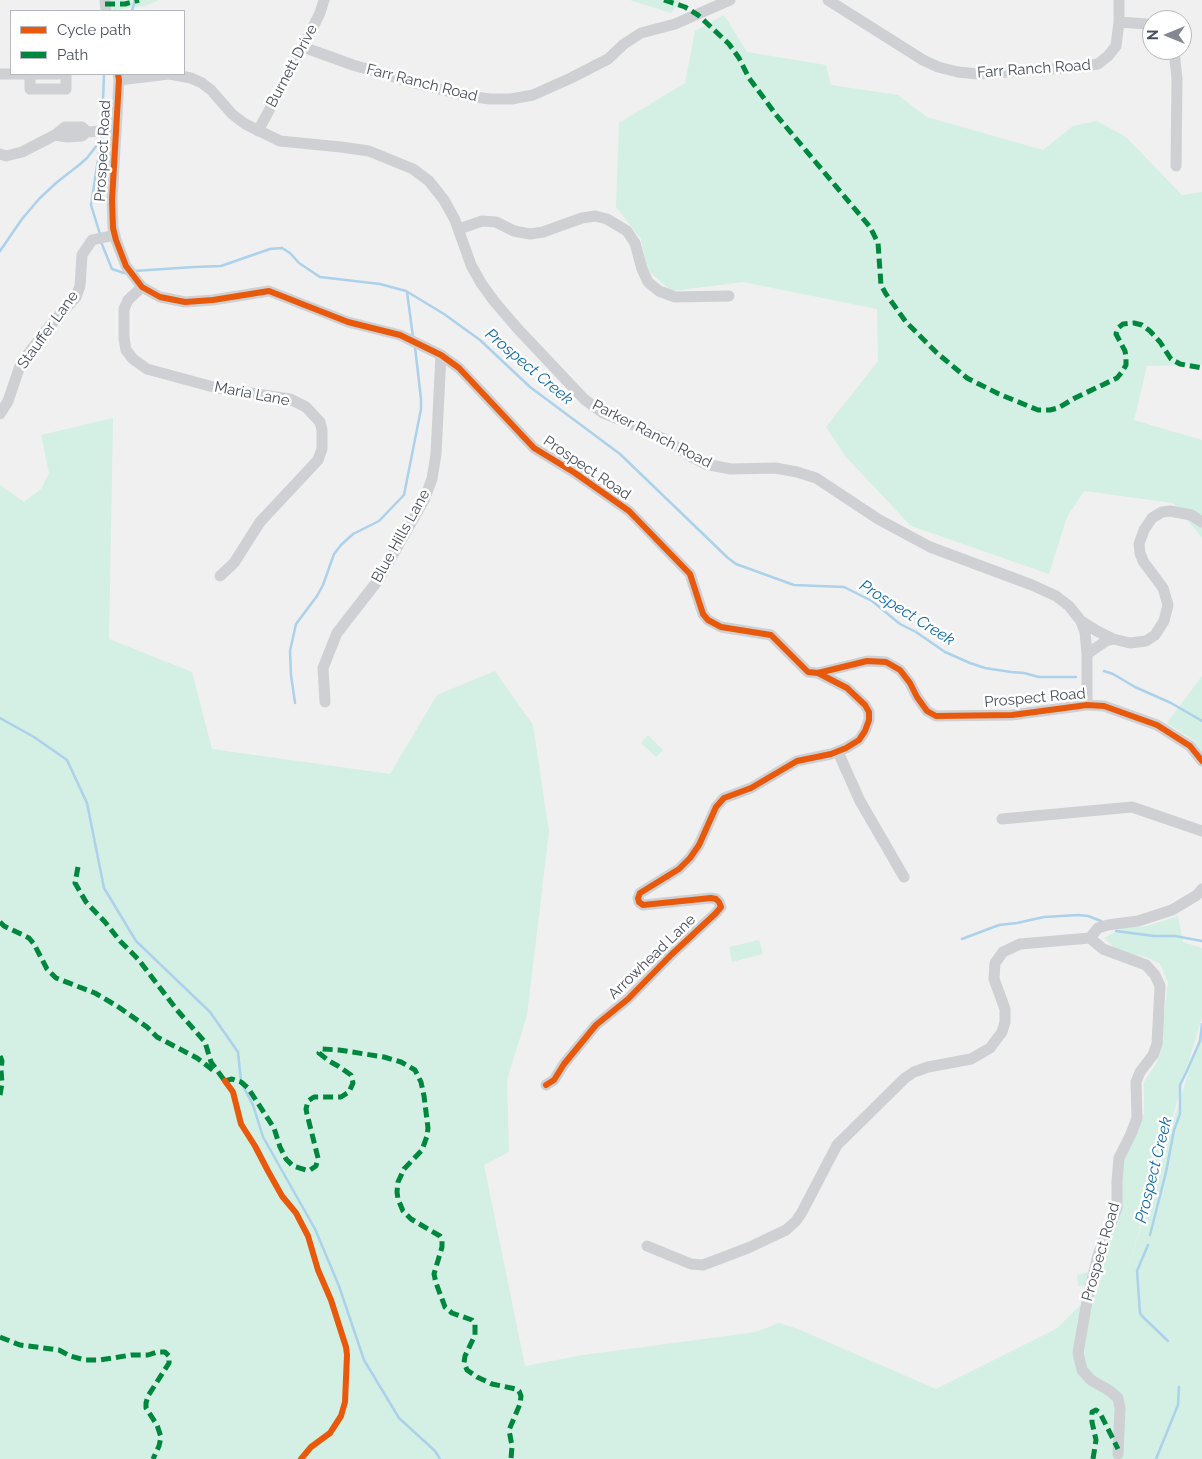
<!DOCTYPE html>
<style>
body{margin:0}
#map{position:relative;width:1202px;height:1459px;overflow:hidden;background:#f0f0f0;font-family:Raleway,sans-serif}
canvas{display:block}
.legend{position:absolute;left:10px;top:10px;width:175px;height:65px;box-sizing:border-box;background:#fff;border:1px solid #b5b8be;margin:0;padding:6px 9px;list-style:none;font-size:15px;color:#474e5c}
.legend li{display:flex;align-items:center;gap:10px;height:25px}
.legend b{width:25px;border:1px solid #b5b8be}
.north{position:absolute;left:1142px;top:10px;width:50px;height:50px;box-sizing:border-box;background:#fff;border:1px solid #b5b8be;border-radius:50%;rotate:270deg;font-size:14px;font-weight:700;line-height:20px;text-align:center;color:#474e5c}
.north::after{content:'';display:block;margin:auto;width:18px;height:22px;background:#828790;clip-path:polygon(50% 0,100% 100%,50% 72%,0 100%)}
</style>
<div id="map">
<canvas width="1202" height="1459"></canvas>
<ul class="legend">
<li><b style="height:6px;background:#e8590c"></b>Cycle path</li>
<li><b style="height:6px;background:#00873e"></b>Path</li>
</ul>
<div class="north">N</div>
</div>
<script>
const context = document.querySelector('canvas').getContext('2d');
context.lineJoin = 'round';
function fillPath(path, color) { context.fillStyle = color; context.fill(path, 'evenodd'); }
const toPath = rows => new Path2D(rows.map(r => 'M' + r).join(''));
function strokePath(path, color, width, dash) { context.strokeStyle = color; context.lineWidth = width; context.lineCap = dash ? 'butt' : 'round'; context.setLineDash(dash || []); context.stroke(path); }
function drawText(font, color, halo, rows, align = 'center') {
  context.font = font + ' Raleway,sans-serif'; context.lineWidth = 5; context.setLineDash([]); context.textBaseline = 'middle'; context.strokeStyle = halo; context.fillStyle = color; for (const [text, x, y, turn = 0] of rows) {
    context.save(); context.translate(x, y); context.rotate((+turn || 0) * Math.PI / 180); context.textAlign = isNaN(turn) ? turn : align; if (halo) context.strokeText(text, 0, 0); context.fillText(text, 0, 0); context.restore();
  }
}
fillPath(toPath([
 [111,0,159,0,145,6,113,10],
 [630,0,681,0,671,13],
 [724,15,747,52,826,65,831,85,898,95,927,117,1043,150,1073,126,1097,121,1126,137,1182,195,1202,192,1202,365,1147,366,1134,420,1202,440,1202,538,1173,503,1084,491,1067,517,1049,574,911,526,845,456,826,427,878,361,877,309,743,282,671,291,647,269,641,239,616,207,619,123,685,83,695,31],
 [113,418,109,639,192,672,212,749,390,774,437,695,495,671,533,725,549,832,527,1015,507,1080,509,1152,484,1165,525,1366,583,1355,756,1332,779,1323,798,1329,936,1389,1056,1329,1098,1288,1095,1284,1078,1286,1077,1275,1094,1270,1119,1209,1122,1158,1135,1138,1144,1113,1144,1082,1157,1062,1162,1028,1168,982,1160,964,1146,957,1118,951,1104,938,1122,928,1147,926,1178,916,1183,942,1202,948,1202,1017,1125,1278,1202,1029,1202,1459,0,1459,0,485,24,502,41,489,49,473,41,435],
 [1202,676,1202,752,1193,740,1167,723],
 [648,735,663,750,656,757,641,743],
 [759,940,763,954,732,962,729,947]
]), '#d4efe4');
strokePath(toPath([
 [132,11,135,0],
 [102,129,104,74],
 [100,234,91,205,102,134],
 [101,242,112,269,124,273,127,273],
 [0,251,22,219,39,199,56,183,79,165,87,158,101,140],
 [134,271,194,267,221,266,270,249,282,248,290,253,299,263,320,277,380,284,406,291,444,314,480,340,530,387,620,454,728,558,736,564,794,585,844,587,872,601,900,624,916,632,945,652,970,663,985,668,1011,672,1024,673,1039,677,1076,677],
 [407,292,413,337],
 [1104,671,1113,674,1135,687,1171,703,1202,721],
 [295,703,291,675,290,651,296,624,317,596,323,585,334,554,341,545,353,534,379,521,404,495,421,409,421,399,415,347],
 [0,718,34,737,67,760,87,803,104,888,136,941,210,1012,238,1052,241,1081],
 [1116,931,1154,936,1175,936,1202,941],
 [962,939,999,925,1017,923,1044,917,1078,915,1088,916,1101,921],
 [242,1084,253,1105,263,1137,315,1229,339,1286,364,1360,399,1418,435,1451,440,1459],
 [1150,1235,1166,1172,1174,1130,1180,1114,1180,1085,1186,1073,1200,1041,1202,1024],
 [1148,1245,1137,1271,1140,1313,1142,1316,1168,1341],
 [1156,1459,1178,1405,1179,1387]
]), '#abd1eb', 2.5);
strokePath(toPath([
 [105,0,106,11],
 [828,0,923,60,938,67,958,72,978,74,1080,67,1098,64,1108,56,1116,46,1119,22,1119,0],
 [1119,22,1147,24,1152,27],
 [303,47,353,65,414,83,468,96,490,99,511,99,533,95,571,78,608,59,624,44,641,33,675,24,730,0],
 [1174,50,1177,79,1176,166],
 [0,74,58,74],
 [30,74,30,89,66,89,66,74],
 [118,74,119,80,112,200,113,228,116,240,126,266,142,287,160,297,185,302,213,300,269,291,348,322,400,335,441,355,459,368,534,448,575,473,629,511,690,574,703,614,708,620,721,627,771,635,808,672,818,673,867,661,886,662,900,670,910,683,917,697,927,711,936,716,1012,715,1087,705,1104,706,1157,725,1190,746,1202,761],
 [119,80,169,74,191,78,202,83,211,90,232,114,245,124,280,141,341,147,369,151,413,169,429,181,444,200,455,220,471,265,481,283,494,301,518,329,584,399,603,413,638,427,668,441,690,456,705,464,731,469,775,468,797,472,816,478,878,519,930,547,1032,585,1056,596,1069,606,1081,621,1085,632,1087,654,1087,705],
 [258,131,303,47,320,13,324,0],
 [55,135,67,137,82,136,87,132,116,130],
 [0,154,6,156,22,152,55,135,65,127,82,127,87,132],
 [459,229,482,221,496,222,514,231,530,234,543,232,582,218,595,216,607,219,627,231,635,243,642,269,648,282,659,291,675,297,729,296],
 [142,287,128,300,124,309,124,338,126,350,133,359,147,369,217,388,290,399,306,407,320,422,322,430,322,449,318,460,260,522,234,563,220,576],
 [0,414,8,401,21,363,48,328,76,297,80,286,82,255,92,240,115,235],
 [1081,621,1097,631,1113,639],
 [1087,654,1106,641,1113,639,1130,643,1146,641,1155,635,1164,621,1168,605,1163,588,1143,561,1140,553,1139,544,1144,530,1152,518,1162,512,1170,511,1191,515,1202,522],
 [325,702,323,668,337,633,379,579,424,500,432,479,436,454,441,355],
 [838,752,860,801,904,877],
 [1002,819,1132,807,1202,831],
 [1090,938,1103,949,1146,965,1155,975,1160,986,1157,1044,1153,1055,1140,1072,1136,1082,1137,1118,1131,1134,1119,1158,1117,1181,1117,1208,1098,1255,1087,1301,1078,1353,1082,1370,1091,1380,1110,1391,1118,1398,1120,1408,1118,1454],
 [1090,938,1098,928,1108,925,1138,921,1172,910,1197,895,1202,889],
 [546,1085,554,1080,564,1064,596,1025,628,999,671,955,716,913,721,907,719,902,716,899,711,898,643,905,639,902,638,898,640,893,679,869,690,858,699,845,716,807,724,798,751,788,797,761,831,754,846,748,859,740,865,731,869,720,869,712,865,705,847,688,818,673],
 [647,1246,691,1264,703,1265,748,1248,786,1230,796,1221,802,1212,837,1145,905,1078,914,1072,928,1067,971,1059,990,1048,1002,1032,1005,1022,1005,1009,994,979,995,963,1003,952,1020,944,1090,938]
]), '#ced0d3', 11);
strokePath(toPath([
 [664,0,685,7,698,15,729,44,739,58,749,78,777,116,870,227,878,243,881,285,886,294,906,322,937,353,967,378,999,394,1038,410,1050,410,1058,408,1075,398,1117,378,1122,372,1126,365,1126,357,1125,351,1116,334,1118,328,1123,324,1134,323,1142,325,1150,331,1160,342,1171,359,1180,364,1202,368],
 [105,4,125,4,139,0],
 [78,867,75,883,86,902,105,922,120,941,138,959,177,1010,205,1042,211,1062,227,1084],
 [0,922,4,926,29,938,34,944,47,969,56,978,95,993,117,1006,147,1027,157,1037,197,1058,214,1071],
 [0,1056,2,1061,1,1070,2,1083,0,1095],
 [225,1081,232,1079,241,1082,248,1088,274,1128,280,1147,286,1159,293,1166,306,1170,310,1170,316,1166,318,1158,307,1114,306,1109,308,1101,314,1097,341,1097,349,1092,353,1083,351,1075,338,1066,329,1061,319,1053,322,1049,339,1050,384,1057,401,1062,415,1070,421,1082,424,1096,428,1128,427,1136,422,1150,404,1169,398,1182,397,1192,398,1199,403,1211,411,1219,440,1236,442,1239,442,1247,434,1274,436,1283,445,1307,452,1313,472,1320,475,1324,475,1335,465,1356,464,1363,467,1370,477,1377,492,1384,516,1389,519,1391,521,1396,520,1404,509,1430,512,1446,511,1459],
 [0,1337,20,1345,59,1350,70,1356,85,1360,100,1360,131,1355,148,1355,157,1352,165,1352,169,1356,169,1363,148,1396,146,1403,146,1408,157,1425,161,1437,159,1446,153,1459],
 [1093,1459,1096,1440,1092,1422,1092,1412,1096,1410,1100,1413,1118,1449]
]), '#00873e', 5, [10, 5]);
strokePath(toPath([
 [118,74,119,80,112,200,113,228,116,240,126,266,142,287,160,297,185,302,213,300,269,291,348,322,400,335,441,355,459,368,534,448,575,473,629,511,690,574,703,614,708,620,721,627,771,635,808,672,818,673,867,661,886,662,900,670,910,683,917,697,927,711,936,716,1012,715,1087,705,1104,706,1157,725,1190,746,1202,761],
 [225,1081,233,1092,241,1124,255,1146,268,1171,282,1196,296,1213,308,1236,318,1270,331,1300,346,1347,347,1355,345,1402,341,1416,330,1433,311,1447,301,1459],
 [546,1085,554,1080,564,1064,596,1025,628,999,671,955,716,913,721,907,719,902,716,899,711,898,643,905,639,902,638,898,640,893,679,869,690,858,699,845,716,807,724,798,751,788,797,761,831,754,846,748,859,740,865,731,869,720,869,712,865,705,847,688,818,673]
]), '#e8590c', 6);
drawText('15px', '#474e5c', '#fff', [
 ["Burnett Drive",292,66,-62],
 ["Farr Ranch Road",1034,69,-4],
 ["Farr Ranch Road",422,83,14],
 ["Prospect Road",103,151,-87],
 ["Stauffer Lane",48,330,-54],
 ["Maria Lane",252,394,11],
 ["Parker Ranch Road",652,434,27],
 ["Prospect Road",587,468,34],
 ["Blue Hills Lane",401,536,-61],
 ["Prospect Road",1035,698,-5],
 ["Arrowhead Lane",652,957,-44],
 ["Prospect Road",1101,1252,-74]
]);
drawText('italic 16px', '#106aa6', '#fff', [
 ["Prospect Creek",529,367,40],
 ["Prospect Creek",907,613,32],
 ["Prospect Creek",1154,1170,-76]
]);
</script>
